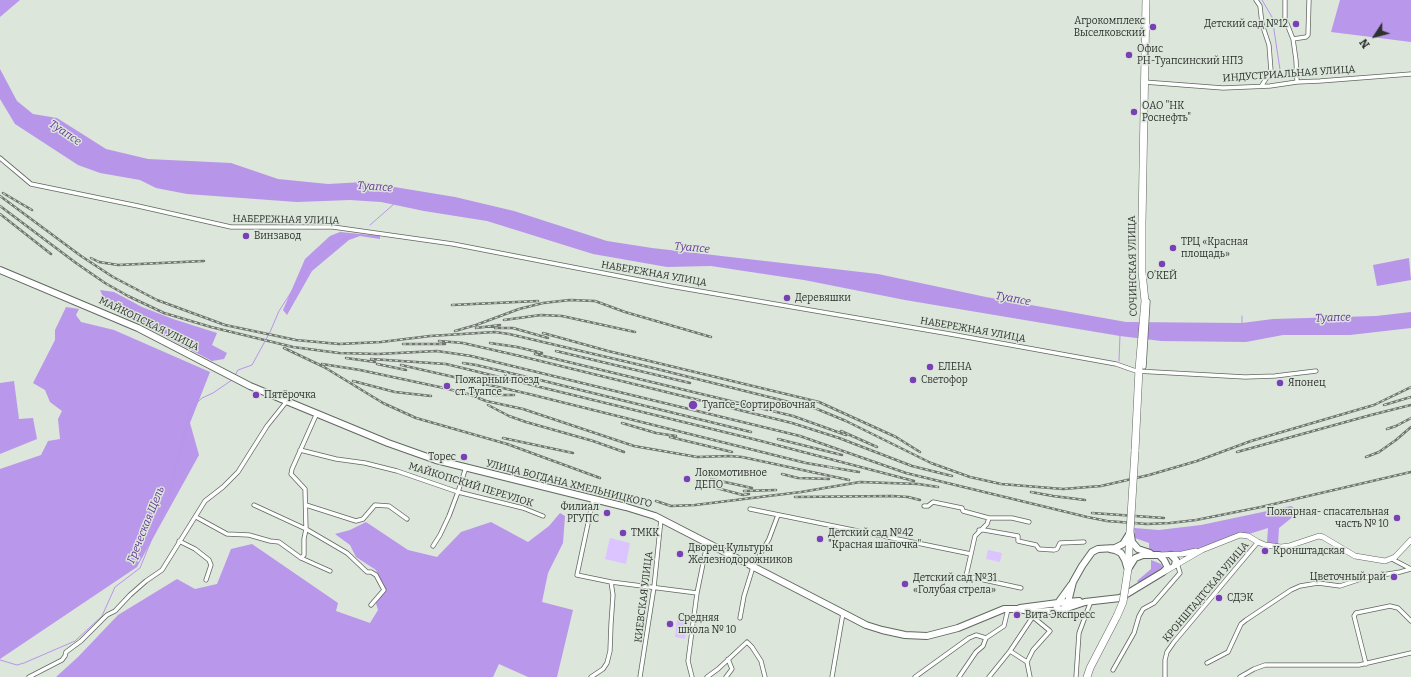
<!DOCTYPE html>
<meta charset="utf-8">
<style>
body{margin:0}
#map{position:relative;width:1411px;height:677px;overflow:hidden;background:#dce6db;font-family:Bitter,serif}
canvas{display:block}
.north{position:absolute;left:1355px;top:16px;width:40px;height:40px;-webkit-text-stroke:3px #dce6db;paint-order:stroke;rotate:234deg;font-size:11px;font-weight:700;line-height:16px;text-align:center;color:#2d302c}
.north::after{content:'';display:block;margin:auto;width:14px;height:18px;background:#2d302c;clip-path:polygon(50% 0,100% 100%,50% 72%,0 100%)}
</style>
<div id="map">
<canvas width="1411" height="677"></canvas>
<div class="north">N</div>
</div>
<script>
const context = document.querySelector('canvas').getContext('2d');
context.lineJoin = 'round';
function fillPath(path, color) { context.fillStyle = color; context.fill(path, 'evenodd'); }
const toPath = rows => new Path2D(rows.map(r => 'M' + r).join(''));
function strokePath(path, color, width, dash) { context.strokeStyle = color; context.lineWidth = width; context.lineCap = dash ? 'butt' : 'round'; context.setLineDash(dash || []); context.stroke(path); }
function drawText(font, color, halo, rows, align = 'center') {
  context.font = font + ' Bitter,serif'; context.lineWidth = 3; context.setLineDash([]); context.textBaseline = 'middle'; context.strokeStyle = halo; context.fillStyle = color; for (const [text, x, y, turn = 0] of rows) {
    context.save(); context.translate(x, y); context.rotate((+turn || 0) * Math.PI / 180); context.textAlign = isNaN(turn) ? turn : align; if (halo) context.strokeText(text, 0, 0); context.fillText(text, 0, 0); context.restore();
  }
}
fillPath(toPath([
 [610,538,630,543,626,564,605,559],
 [988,550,1002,553,1000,562,986,559],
 [677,620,688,622,685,639,675,637]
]), '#dbc4ff');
fillPath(toPath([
 [0,0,20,0,0,17],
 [1340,0,1411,0,1411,42,1331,32],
 [340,232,380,236,380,239,360,236,349,240,312,271,287,315,283,310,305,259,330,236],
 [100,290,114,292,142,307,173,319,217,333,212,345,227,353,224,359,212,361,134,320,129,312,105,301],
 [66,307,79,309,76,315,81,322,114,330,210,372,190,423,199,455,137,567,0,659,0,469,41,455,48,441,60,439,58,419,62,411,50,402,45,390,33,383,55,340,55,330],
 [14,381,19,419,33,418,37,439,0,454,0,383],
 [1291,506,1300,511,1279,528,1278,545,1267,543,1268,528,1249,534,1237,534,1202,548,1181,553,1163,553,1149,551,1149,543,1135,538,1134,528,1159,530,1201,525],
 [560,513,565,516,563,543,548,573,542,602,573,610,557,677,528,677,499,664,493,677,56,677,78,657,118,615,177,579,195,589,217,584,231,549,252,544,338,603,336,611,370,623,378,610,375,600,384,589,376,570,356,557,350,545,335,534,350,530,366,522,408,550,437,557,461,532,491,522,528,542,549,526],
 [1151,560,1161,564,1164,570,1141,586,1137,581,1151,569]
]), '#b997ea');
fillPath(toPath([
 [0,69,17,101,33,114,57,118,106,149,148,159,231,163,278,179,328,184,364,182,455,197,514,211,607,241,652,248,878,274,986,297,1126,322,1242,323,1273,319,1376,316,1411,312,1411,328,1350,335,1283,335,1246,342,1161,341,1120,336,905,300,804,280,711,266,667,267,593,254,487,221,424,211,381,202,350,200,297,202,187,194,156,188,140,180,100,173,78,165,15,124,0,99],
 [1409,258,1411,280,1377,286,1373,265]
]), '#b795e8');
strokePath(toPath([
 [1262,0,1272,17,1281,76],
 [370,225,394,204],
 [1242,316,1242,323],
 [1119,361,1120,335],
 [235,375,238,370,252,365,270,332,279,311,308,266,320,253,350,236],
 [0,660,17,665,24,663,75,641,102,616,115,587,140,568,168,499,191,408,202,398,213,393,232,380]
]), '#b795e8', 1);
const street = toPath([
 [1256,0,1260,6,1262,24,1269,45,1271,71,1262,85],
 [1285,0,1285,19,1293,39,1296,60,1297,82],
 [1293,39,1306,37,1308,35,1309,0],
 [1144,82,1223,88,1270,86,1297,82,1320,81,1411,74],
 [0,158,31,184,138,206,231,227,333,227,453,244,670,286,950,334,1116,364,1136,371,1245,377,1275,376,1316,371],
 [1144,367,1148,301],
 [300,450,336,459,365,463,397,471,458,492,523,508,543,516],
 [593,500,577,575,611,582,697,593],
 [254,505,306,529,347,553,367,572,371,572,376,575,384,590,371,605],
 [306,505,356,521,363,519,375,505,389,506,407,519],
 [924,506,928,506,933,502,962,508,963,511,989,518,1012,518,1029,522],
 [750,509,971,554,966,576,1021,588],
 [196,517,227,534,249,535,270,541,279,542,301,558,330,571],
 [979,530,984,530,1018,536,1018,541,1036,545,1039,549,1054,550,1057,549,1060,543,1084,542],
 [179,541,195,549,209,560,211,565,206,580],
 [433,546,440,535,449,516,458,492,466,467],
 [971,554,975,536,987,524,989,518],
 [301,558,304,555,304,539,306,529,305,489,291,474,292,469,317,413],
 [1392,559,1411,569],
 [740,618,744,596,753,567,769,539,778,515],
 [1010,651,1027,662],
 [1207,663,1228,652,1241,624,1246,620,1291,590,1300,586,1318,583,1340,586,1364,578,1400,572,1411,569],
 [1366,664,1354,616,1356,613,1390,606,1398,608,1411,621],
 [1113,670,1134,633,1139,616,1143,609,1154,603,1180,573,1177,563],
 [29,677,62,660,65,656,66,652,81,641,107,615,115,611,130,595,146,581,162,570,205,501,223,487,238,472,267,426,287,401],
 [591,677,603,669,607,663,610,651,611,624,613,595,611,582],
 [640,677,654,587,661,519],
 [692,677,688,661,697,593,707,544],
 [707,677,718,669,747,642,752,647,761,661,765,677],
 [726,677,732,669,728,659],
 [832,677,843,613],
 [915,677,969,638,976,635,986,638,1004,626,1008,609],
 [959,677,976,652,983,646,986,638],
 [989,677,1010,651,1036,612],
 [1030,677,1027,662,1033,650,1050,631,1033,617],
 [1076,677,1079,633,1091,601],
 [1165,677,1165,660,1167,652,1174,642,1258,542],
 [1240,677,1254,669,1265,665,1359,665,1411,653]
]);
const secondary = toPath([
 [1159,555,1182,554,1196,551],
 [1164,572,1202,550,1240,535,1248,536,1258,542,1265,545,1281,547,1289,546,1319,536,1323,537,1355,556,1385,561,1395,557,1411,540]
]);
const primary = toPath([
 [0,270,138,328,250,386,388,443,436,460,626,507,655,516,843,613,866,625,882,630,905,635,927,636,958,628,1004,609,1018,609,1036,612,1061,610,1085,602,1120,598,1163,572,1167,568,1167,566,1164,560,1159,555,1143,555,1135,558,1128,569],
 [1131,535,1132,542,1138,549,1150,553],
 [1110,549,1115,550,1121,553,1125,560,1127,567],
 [1171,555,1176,560,1175,565],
 [1079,601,1068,602,1058,603,1056,604,1057,608,1061,610,1067,607,1068,602,1073,582,1082,566,1092,552,1098,549,1115,548,1123,544,1130,533],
 [1020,608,1058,603,1071,585]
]);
const highway = toPath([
 [1135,451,1139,369,1145,301,1142,272,1142,223,1146,0],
 [1128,569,1130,532],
 [1087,677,1090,668,1117,616]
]);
strokePath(street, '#5f685f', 5);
strokePath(secondary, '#5f685f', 6);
strokePath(primary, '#5f685f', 8);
strokePath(highway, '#5f685f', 8);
strokePath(street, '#fff', 3.5);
strokePath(secondary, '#fff', 5);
strokePath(primary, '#fff', 6);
strokePath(highway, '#fff', 7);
const rail = toPath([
 [3,193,32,210],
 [0,196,81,256,113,277,157,300,225,325,296,340,339,344,381,342,430,336,495,332,509,334,653,368,817,409,846,421,931,463,970,477,1001,484,1063,489,1101,486,1149,475,1197,461,1251,441,1374,405,1411,387],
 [0,206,76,263,105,283,128,296,164,313,211,327,293,347,339,353,378,354,437,351,471,356,800,436,906,473,1087,517,1107,521,1147,524,1170,523,1196,520,1261,507,1411,472],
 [0,214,51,254],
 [91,258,99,262,118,265,204,261],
 [452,305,538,301],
 [504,320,541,315,562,316,635,332],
 [476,328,500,325],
 [495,328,513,328,548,338],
 [455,331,476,325,519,309,543,303,570,300,595,301,625,312,711,337],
 [543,333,608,351,819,402,896,437,920,452],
 [439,341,463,343,524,357,792,423,839,438,912,466,952,476],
 [490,343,517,347,542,353],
 [403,344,445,344],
 [284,348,324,367,383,403,416,418,507,444,600,478],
 [556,351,690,383],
 [535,354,793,416,846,435],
 [346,358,375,362],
 [371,359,446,364,761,441,914,481],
 [463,363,476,365,540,380,751,432],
 [322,364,360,370,444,388,468,394,486,401,523,409,634,446,697,457,729,456,742,457,849,480],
 [377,364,406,370],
 [401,365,529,394,806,463,835,468],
 [353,381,395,392,431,396],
 [471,391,492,395,514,395],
 [488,405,509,416,526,422,593,441,624,452],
 [1384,405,1411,397],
 [622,423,656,433,676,436],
 [1387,429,1396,426,1411,418],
 [841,431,877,447],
 [670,437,732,452],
 [503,438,573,453],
 [778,439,842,455],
 [1237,452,1371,415,1411,405],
 [1366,457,1379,452,1396,440,1411,427],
 [829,467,859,472],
 [782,474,798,478,829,479],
 [711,479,752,488],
 [709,486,743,495,749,494],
 [744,491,776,490],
 [1031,492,1053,496,1085,500],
 [795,497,892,496,908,497,920,500],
 [656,501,671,506,695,505,801,492,860,482,918,484,938,487],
 [1092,513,1164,518]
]);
strokePath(rail, '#70766f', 2.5);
strokePath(rail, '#dce6db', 1, [3]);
const highwayBridge = toPath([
 [1130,532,1135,451],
 [1117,616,1123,602,1128,569]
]);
strokePath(highwayBridge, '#5f685f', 8, []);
strokePath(highwayBridge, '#fff', 7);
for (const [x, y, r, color] of [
 [1296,24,4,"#7940b6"],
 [1153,27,4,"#7940b6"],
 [1129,55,4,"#7940b6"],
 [1134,112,4,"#7940b6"],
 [246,236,4,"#7940b6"],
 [1173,248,4,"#7940b6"],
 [1162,264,4,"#7940b6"],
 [787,298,4,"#7940b6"],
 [930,367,4,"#7940b6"],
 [913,380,4,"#7940b6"],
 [1280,383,4,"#7940b6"],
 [447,386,4,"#7940b6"],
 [256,395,4,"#7940b6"],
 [693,405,5,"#7940b6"],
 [464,457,4,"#7940b6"],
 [687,479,4,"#7940b6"],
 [607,513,4,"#7940b6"],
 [1397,518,4,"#7940b6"],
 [623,533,4,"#7940b6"],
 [820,539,4,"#7940b6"],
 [1265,551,4,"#7940b6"],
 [680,554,4,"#7940b6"],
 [1394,577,4,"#7940b6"],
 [905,584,4,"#7940b6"],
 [1219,598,4,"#7940b6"],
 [1017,615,4,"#7940b6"],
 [670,624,4,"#7940b6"]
]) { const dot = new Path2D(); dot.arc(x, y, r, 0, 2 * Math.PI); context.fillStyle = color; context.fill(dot); strokePath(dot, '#dce6db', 1.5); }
drawText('10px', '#2d302c', '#dce6db', [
 ["Агрокомплекс",1145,21,"right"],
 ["Выселковский",1145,33,"right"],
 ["Детский сад №12",1288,24,"right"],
 ["Офис",1137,49],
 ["РН-Туапсинский НПЗ",1137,61],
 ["ОАО \"НК",1142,106],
 ["Роснефть\"",1142,118],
 ["Винзавод",254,236],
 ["ТРЦ «Красная",1181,242],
 ["площадь»",1181,254],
 ["О’КЕЙ",1162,276,"center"],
 ["Деревяшки",795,298],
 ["ЕЛЕНА",938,367],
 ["Пожарный поезд",455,380],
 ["ст. Туапсе",455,392],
 ["Светофор",921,380],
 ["Японец",1288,383],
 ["Пятёрочка",264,395],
 ["Туапсе-Сортировочная",702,405],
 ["Торес",456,457,"right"],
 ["Локомотивное",695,473],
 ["ДЕПО",695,485],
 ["Филиал",599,507,"right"],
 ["РГУПС",599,519,"right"],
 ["Пожарная- спасательная",1389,512,"right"],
 ["часть № 10",1389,524,"right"],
 ["ТМКК",631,533],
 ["Детский сад №42",828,533],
 ["\"Красная шапочка\"",828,545],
 ["Дворец Культуры",688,548],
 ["Железнодорожников",688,560],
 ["Кронштадская",1273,551],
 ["Цветочный рай",1386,577,"right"],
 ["Детский сад №31",913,578],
 ["«Голубая стрела»",913,590],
 ["СДЭК",1227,598],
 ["Вита Экспресс",1025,615],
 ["Средняя",678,618],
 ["школа № 10",678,630]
], 'left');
drawText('10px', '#2d302c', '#dce6db', [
 ["ИНДУСТРИАЛЬНАЯ УЛИЦА",1289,74,-4],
 ["НАБЕРЕЖНАЯ УЛИЦА",286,220,1],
 ["СОЧИНСКАЯ УЛИЦА",1133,266,-91],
 ["НАБЕРЕЖНАЯ УЛИЦА",654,274,10],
 ["МАЙКОПСКАЯ УЛИЦА",149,324,26],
 ["НАБЕРЕЖНАЯ УЛИЦА",973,330,10],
 ["УЛИЦА БОГДАНА ХМЕЛЬНИЦКОГО",569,484,14],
 ["МАЙКОПСКИЙ ПЕРЕУЛОК",471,485,17],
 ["КРОНШТАДТСКАЯ УЛИЦА",1206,592,-50],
 ["КИЕВСКАЯ УЛИЦА",644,597,-83]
]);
drawText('italic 11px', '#623493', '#dce6db', [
 ["Туапсе",65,133,34],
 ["Туапсе",375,187,4],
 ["Туапсе",692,248,5],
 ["Туапсе",1013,299,11],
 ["Туапсе",1333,318,-2],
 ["Греческая Щель",146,525,-68]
]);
</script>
